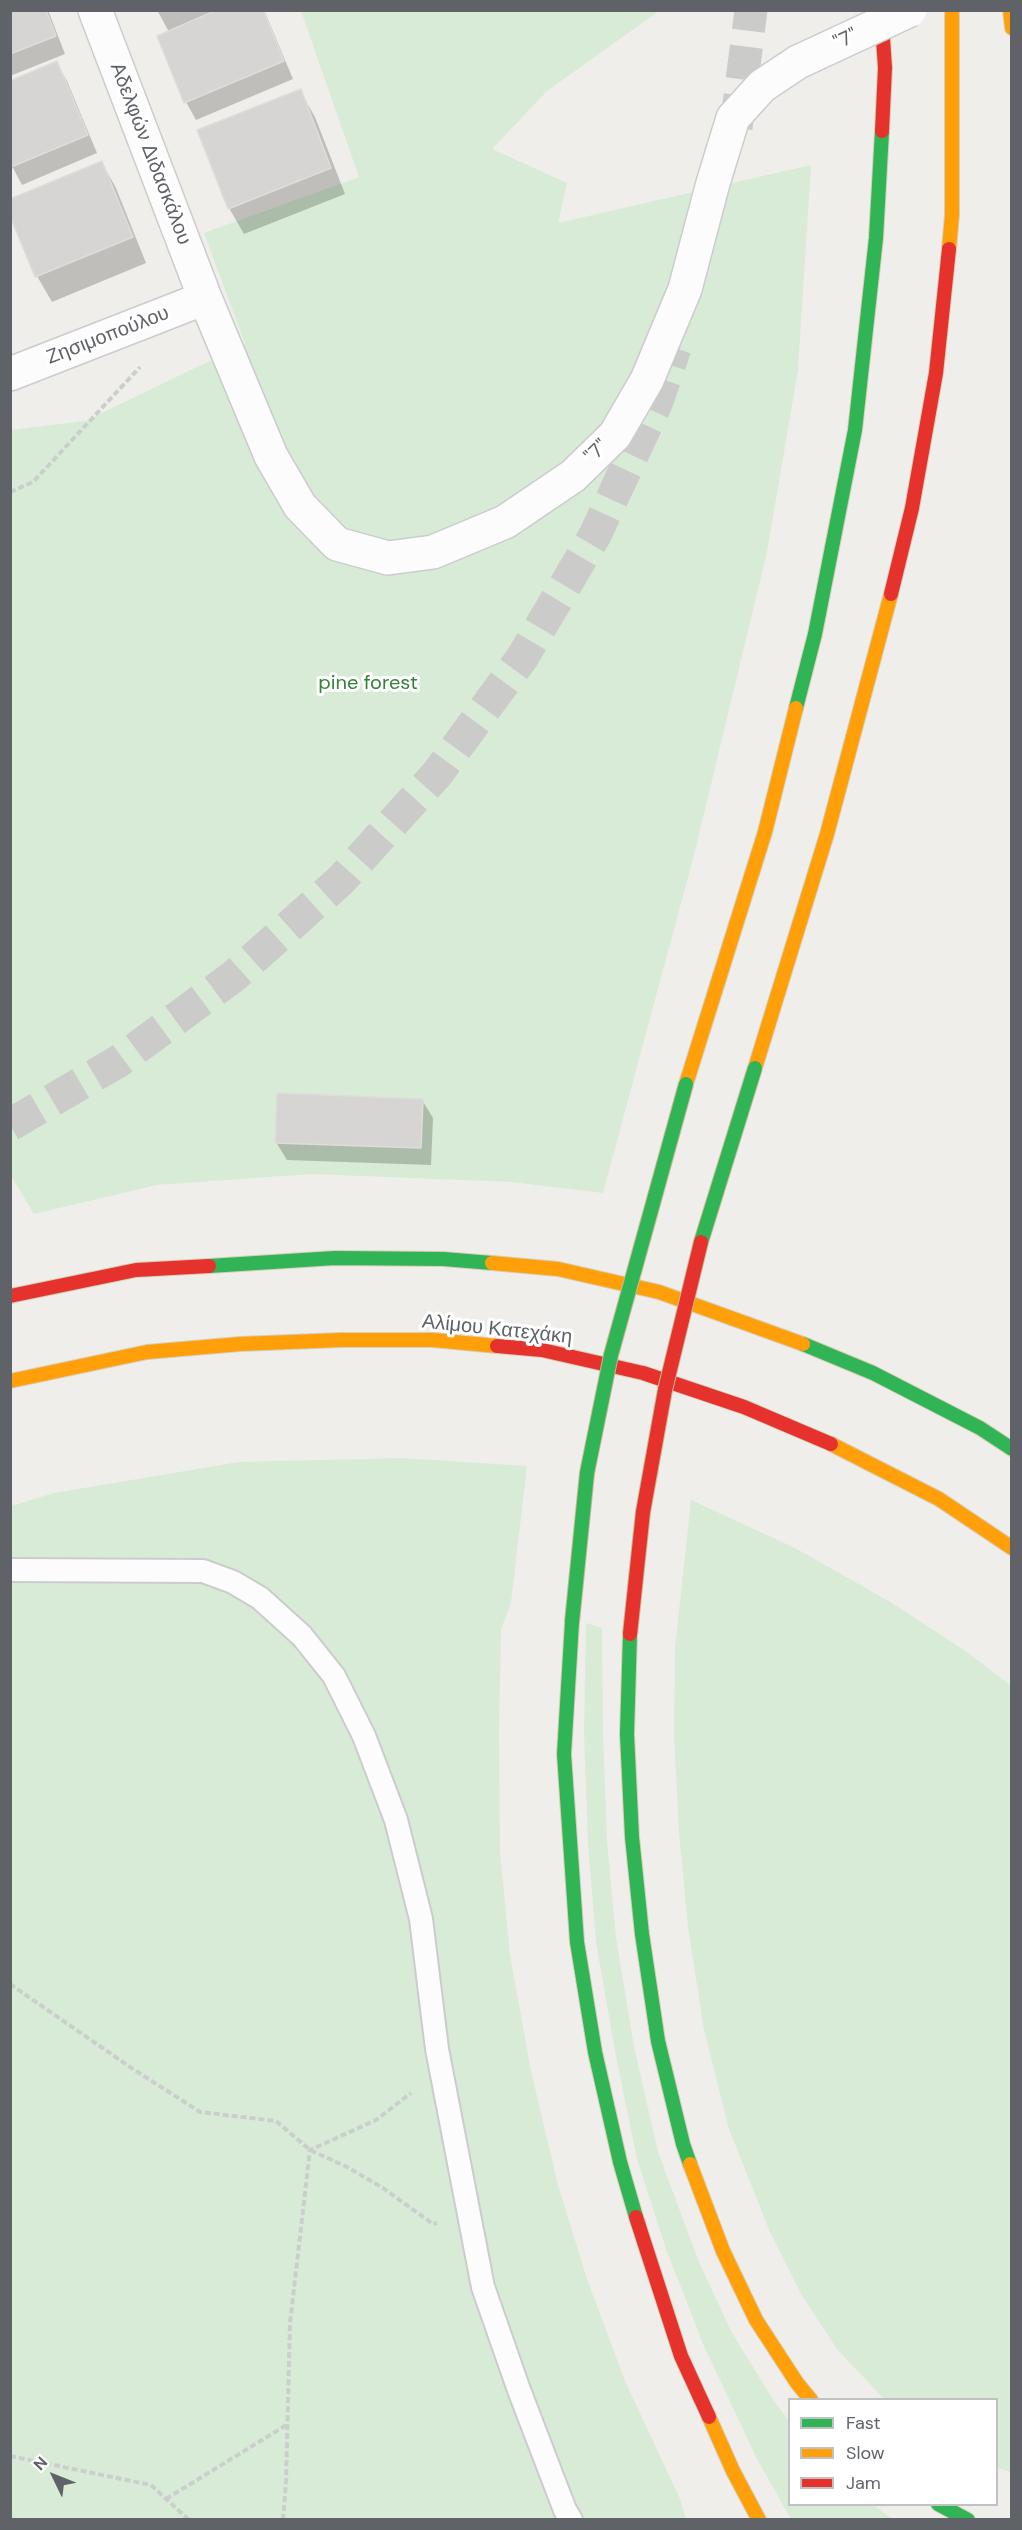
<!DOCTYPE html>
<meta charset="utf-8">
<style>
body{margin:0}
#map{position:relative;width:1022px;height:2530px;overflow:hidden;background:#efeeea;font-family:"DM Sans",sans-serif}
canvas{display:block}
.frame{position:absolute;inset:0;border:12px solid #5f6368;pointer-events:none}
.legend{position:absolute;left:788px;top:2398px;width:210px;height:108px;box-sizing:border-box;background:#fff;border:2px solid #bfc1c3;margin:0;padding:8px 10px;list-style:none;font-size:18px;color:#5f6368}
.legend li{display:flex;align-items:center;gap:12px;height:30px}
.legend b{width:30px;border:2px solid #bfc1c3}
.north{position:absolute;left:24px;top:2446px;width:60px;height:60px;-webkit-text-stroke:4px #fff;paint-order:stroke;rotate:313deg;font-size:16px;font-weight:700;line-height:24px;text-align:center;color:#5f6368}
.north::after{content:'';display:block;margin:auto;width:21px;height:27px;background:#5f6368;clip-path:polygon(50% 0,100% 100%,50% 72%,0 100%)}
</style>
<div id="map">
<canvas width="1022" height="2530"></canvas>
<div class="frame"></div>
<ul class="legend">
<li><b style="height:8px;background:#30b455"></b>Fast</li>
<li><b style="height:8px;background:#ff9f0a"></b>Slow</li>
<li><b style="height:8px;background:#e5322d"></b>Jam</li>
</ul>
<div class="north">N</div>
</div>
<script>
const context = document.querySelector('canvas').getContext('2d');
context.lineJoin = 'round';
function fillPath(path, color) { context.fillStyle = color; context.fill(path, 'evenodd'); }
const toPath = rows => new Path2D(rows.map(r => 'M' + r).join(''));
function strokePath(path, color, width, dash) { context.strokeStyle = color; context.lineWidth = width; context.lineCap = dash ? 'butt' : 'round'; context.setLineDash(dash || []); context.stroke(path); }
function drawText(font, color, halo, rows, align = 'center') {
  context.font = font + ' "DM Sans",sans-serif'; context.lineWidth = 6; context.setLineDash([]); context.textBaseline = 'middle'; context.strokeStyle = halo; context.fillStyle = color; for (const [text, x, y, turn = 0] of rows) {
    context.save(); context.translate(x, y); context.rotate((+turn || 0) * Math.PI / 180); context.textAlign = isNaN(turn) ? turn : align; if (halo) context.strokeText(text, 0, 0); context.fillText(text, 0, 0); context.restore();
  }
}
fillPath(toPath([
 [301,11,659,11,547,91,492,149,567,183,558,223,811,165,798,370,767,552,694,855,603,1193,511,1182,312,1174,157,1185,34,1214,10,1174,10,430,85,421,245,344,204,233,359,177],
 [402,1458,527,1466,511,1603,501,1629,499,1732,500,1852,510,1955,531,2071,558,2185,587,2279,625,2381,680,2499,686,2519,11,2520,11,1506,54,1493,239,1462],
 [691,1500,795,1548,892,1603,967,1652,1011,1686,1011,2472,997,2468,996,2400,884,2399,837,2349,801,2294,770,2232,729,2129,704,2030,688,1927,679,1832,674,1735,675,1648],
 [586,1623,602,1628,603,1734,607,1840,616,1938,634,2047,658,2152,699,2262,732,2333,774,2401,789,2421,790,2504,873,2505,892,2519,791,2519,757,2459,704,2346,666,2249,637,2159,615,2051,596,1942,588,1842,584,1734]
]), '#d8ebd6');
fillPath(toPath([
 [10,10,48,10,65,54,10,76],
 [157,10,264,10,293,79,196,120,186,102,169,32],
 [57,63,67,81,97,153,22,185,13,168,10,169,10,83],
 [300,91,315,117,345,194,244,234,229,208],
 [102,163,116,188,146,263,52,302,37,276,10,212],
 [422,1100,433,1118,431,1165,287,1160,276,1142]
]), '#0003');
const building = toPath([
 [10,10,46,10,56,36,10,54,10,10],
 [217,10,263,10,284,61,184,103,157,36,217,10],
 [57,61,88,135,11,167,10,81,57,61],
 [301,89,331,168,228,209,197,130,301,89],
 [102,161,133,237,35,277,10,216,10,199,102,161],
 [277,1093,423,1099,421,1148,275,1143,277,1093]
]);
fillPath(building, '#d6d5d3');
strokePath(building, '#deddd9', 1.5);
strokePath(toPath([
 [736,128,751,10],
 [10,1125,119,1061,234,976,341,880,437,774,522,658,595,535,656,404,675,348]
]), '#cbcbca', 33, [33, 16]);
const lane = toPath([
 [10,1570,203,1571,233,1582,260,1598,302,1636,334,1676,364,1736,396,1820,421,1919,437,2049,483,2287,519,2390,565,2510,571,2520]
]);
const street = toPath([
 [95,10,205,298,271,456,300,506,337,544,388,558,433,552,505,522,573,476,615,435,647,380,685,289,713,183,733,118,762,86,798,62],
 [10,374,205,298]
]);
const fast = toPath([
 [796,708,815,634,855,430,876,238,882,131],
 [209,1266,335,1258,443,1259,492,1263],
 [803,1344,873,1373,980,1428,1012,1449],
 [572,1622,564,1754,577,1942,595,2052,620,2162,636,2217],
 [630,1634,627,1734,632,1837,642,1934,658,2041,683,2144,690,2164],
 [938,2504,968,2520]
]);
const slow = toPath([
 [1010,10,1012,28],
 [949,249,952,215,952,10],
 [755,1068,827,834,891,594],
 [686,1084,765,832,796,708],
 [492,1263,558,1269,659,1292,803,1344],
 [10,1381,147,1352,240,1344,341,1340,433,1340,497,1346],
 [831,1444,939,1499,1012,1548],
 [690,2164,723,2251,756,2320,797,2383,811,2400],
 [709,2417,733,2471,759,2520]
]);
const jam = toPath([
 [881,10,885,68,882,131],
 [891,594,912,508,936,373,949,249],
 [10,1296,136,1270,209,1266],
 [497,1346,542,1350,643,1373,744,1407,831,1444],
 [636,2217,681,2356,709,2417]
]);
strokePath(lane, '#cbcccc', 26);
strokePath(street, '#cbcccc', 36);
strokePath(fast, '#d7ceb8', 16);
strokePath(slow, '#d7ceb8', 16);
strokePath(jam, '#d7ceb8', 16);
strokePath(toPath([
 [10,492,33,482,140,367],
 [10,1984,130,2067,200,2112,276,2121,310,2150,347,2167,383,2188,433,2224,437,2223],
 [10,2456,151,2485,189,2520],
 [166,2499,288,2424],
 [283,2520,286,2482,290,2323,310,2150,376,2120,411,2093]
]), '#cacfcc', 4, [6, 3]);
strokePath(lane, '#fdfcfc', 22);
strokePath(street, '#fdfcfc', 33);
strokePath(fast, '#30b455', 14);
strokePath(slow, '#ff9f0a', 14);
strokePath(jam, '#e5322d', 14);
const streetBridge = toPath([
 [798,62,910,10]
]);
const fastBridge = toPath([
 [701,1242,755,1068],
 [572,1622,587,1473,611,1355,686,1084]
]);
const jamBridge = toPath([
 [630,1634,643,1512,665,1390,701,1242]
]);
strokePath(streetBridge, '#cbcccc', 36, []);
strokePath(fastBridge, '#c8b996', 16, []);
strokePath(jamBridge, '#c8b996', 16, []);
strokePath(streetBridge, '#fdfcfc', 33);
strokePath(fastBridge, '#30b455', 14);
strokePath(jamBridge, '#e5322d', 14);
drawText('20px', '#5f6368', '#fff', [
 ["\"7\"",846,40,-25],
 ["Αδελφών Διδασκάλου",150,154,69],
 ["Ζησιμοπούλου",108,336,-21],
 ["\"7\"",597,452,-44],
 ["Αλίμου Κατεχάκη",497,1330,6]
]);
drawText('20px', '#348238', '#fff', [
 ["pine forest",368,684]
]);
</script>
